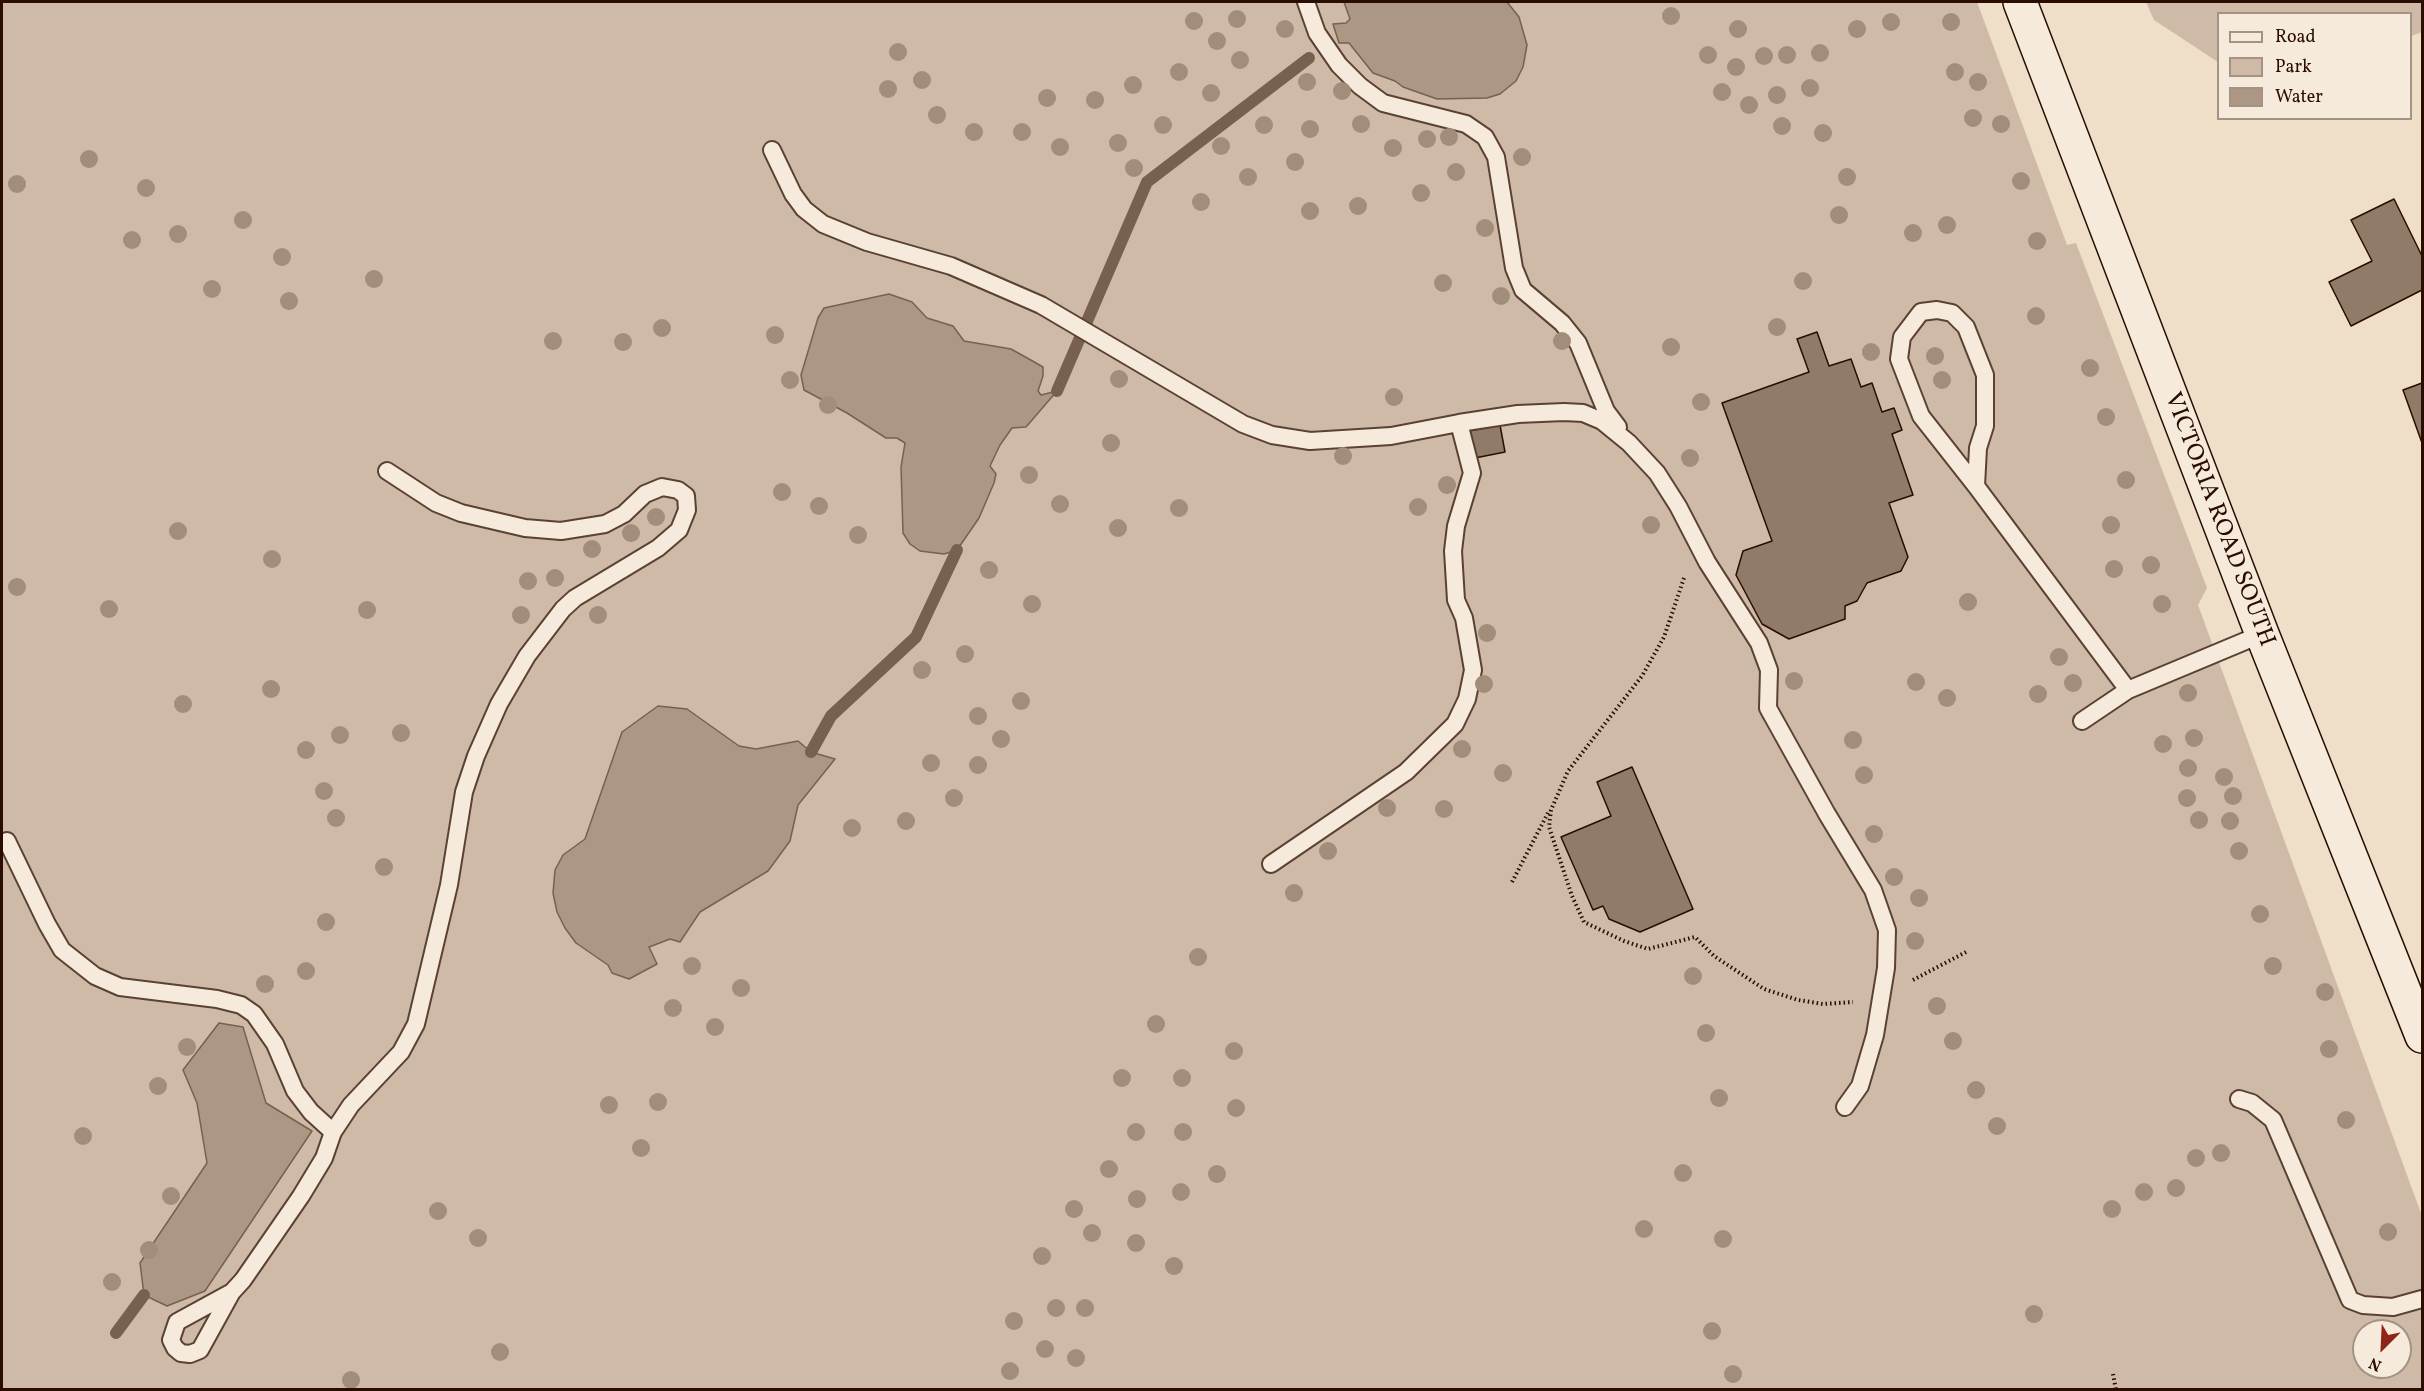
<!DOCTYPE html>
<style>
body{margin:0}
#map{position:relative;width:2424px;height:1391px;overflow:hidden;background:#efdec8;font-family:Vollkorn,serif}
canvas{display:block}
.frame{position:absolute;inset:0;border:3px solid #2a0d00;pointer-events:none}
.legend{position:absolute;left:2217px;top:12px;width:195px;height:108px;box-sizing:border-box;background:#f5eadb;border:2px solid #a49283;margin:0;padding:8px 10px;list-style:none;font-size:18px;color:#2a0d00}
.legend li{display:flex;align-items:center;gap:12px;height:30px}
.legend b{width:30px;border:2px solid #a49283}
.north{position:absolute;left:2352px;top:1319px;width:60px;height:60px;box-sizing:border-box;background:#f5eadb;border:2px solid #a49283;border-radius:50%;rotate:204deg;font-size:16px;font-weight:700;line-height:24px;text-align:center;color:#2a0d00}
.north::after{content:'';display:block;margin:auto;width:21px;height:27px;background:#8f2418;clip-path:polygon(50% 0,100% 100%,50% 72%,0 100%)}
</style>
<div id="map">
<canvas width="2424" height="1391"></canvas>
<div class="frame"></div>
<ul class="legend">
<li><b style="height:8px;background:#f5eadb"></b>Road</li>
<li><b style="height:16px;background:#cebaa6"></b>Park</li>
<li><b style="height:16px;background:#ac9784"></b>Water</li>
</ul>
<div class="north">N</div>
</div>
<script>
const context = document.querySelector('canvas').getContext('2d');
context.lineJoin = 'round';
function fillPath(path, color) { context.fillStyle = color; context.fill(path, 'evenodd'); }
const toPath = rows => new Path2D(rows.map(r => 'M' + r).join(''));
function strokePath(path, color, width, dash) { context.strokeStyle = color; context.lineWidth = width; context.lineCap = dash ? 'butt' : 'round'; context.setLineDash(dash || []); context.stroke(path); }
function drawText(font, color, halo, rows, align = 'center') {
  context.font = font + ' Vollkorn,serif'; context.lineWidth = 4.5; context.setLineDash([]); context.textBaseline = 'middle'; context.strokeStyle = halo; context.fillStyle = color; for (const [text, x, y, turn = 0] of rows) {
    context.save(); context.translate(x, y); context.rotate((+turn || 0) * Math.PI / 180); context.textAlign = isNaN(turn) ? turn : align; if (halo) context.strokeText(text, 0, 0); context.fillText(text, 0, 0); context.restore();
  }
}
fillPath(toPath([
 [2,2,1977,2,2067,245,2076,243,2207,588,2198,605,2422,1216,2422,1389,2,1389],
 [2364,1331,2400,1331,2400,1367,2364,1367],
 [2146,2,2422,2,2422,32,2411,36,2410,14,2218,14,2218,62,2154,20]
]), '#cebaa6');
const water = toPath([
 [1344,2,1507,2,1519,17,1527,45,1523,67,1516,81,1500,94,1487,98,1437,99,1403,87,1395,81,1373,73,1349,43,1339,43,1333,24,1346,23,1350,19,1344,2],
 [889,294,912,302,927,318,953,326,964,341,1011,349,1029,359,1043,367,1043,376,1038,391,1041,395,1057,391,1026,427,1012,428,1000,445,990,466,996,474,994,483,979,518,957,550,944,554,920,551,910,544,903,533,901,467,905,443,897,438,886,438,847,413,804,390,801,375,818,318,824,308,889,294],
 [658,706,687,709,739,746,756,749,798,741,811,752,835,759,798,805,790,841,768,871,700,912,680,942,670,939,649,947,657,964,629,979,612,973,608,965,576,943,565,928,557,912,553,893,555,870,563,855,585,839,622,732,658,706],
 [219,1023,243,1027,266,1103,312,1131,205,1291,167,1306,144,1295,140,1263,207,1163,197,1103,183,1070,219,1023]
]);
fillPath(water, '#ac9784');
strokePath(water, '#78604f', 1.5);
strokePath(toPath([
 [1057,391,1147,182,1309,58],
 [811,752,831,716,916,637,957,550],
 [116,1333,144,1295]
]), '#78604f', 12);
const building = toPath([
 [2394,199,2422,256,2422,290,2351,326,2329,282,2372,261,2351,220,2394,199],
 [1817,332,1829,366,1851,359,1861,387,1872,383,1882,412,1894,408,1902,430,1892,434,1913,495,1889,503,1908,557,1901,571,1867,583,1857,601,1845,606,1845,619,1789,639,1762,624,1736,575,1743,551,1772,541,1722,403,1809,372,1797,339,1817,332],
 [2422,383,2422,443,2403,390,2422,383],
 [1500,425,1505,452,1475,458,1469,431,1500,425],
 [1632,767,1693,909,1640,932,1609,919,1603,906,1593,910,1561,837,1611,816,1597,782,1632,767]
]);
fillPath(building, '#907a68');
strokePath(building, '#2a0d00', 1.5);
const service = toPath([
 [1306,2,1317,33,1339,65,1360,86,1383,103,1466,124,1485,137,1496,157,1514,268,1523,290,1562,323,1578,343,1606,411,1618,427],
 [772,150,793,194,804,209,823,224,867,242,951,266,1041,305,1243,424,1272,435,1310,441,1391,436,1459,423,1472,473,1456,526,1453,551,1456,600,1464,618,1473,670,1467,699,1455,724,1406,772,1271,864],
 [1459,423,1518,414,1564,412,1583,413,1602,421,1629,443,1657,473,1678,506,1707,562,1759,643,1769,670,1768,708,1827,814,1873,890,1887,930,1886,968,1875,1035,1860,1086,1845,1107],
 [1976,486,1921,416,1899,359,1902,337,1921,312,1937,310,1952,313,1966,327,1985,375,1985,426,1978,448,1976,486,2128,690],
 [2082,721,2128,690,2262,634],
 [7,841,47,924,62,950,95,976,120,987,217,999,241,1005,254,1014,275,1044,295,1091,311,1112,333,1132,324,1158,301,1196,243,1280,232,1292,177,1322,171,1340,175,1348,181,1353,190,1354,200,1350,232,1292],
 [2239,1099,2252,1103,2273,1120,2350,1300,2363,1305,2393,1307,2422,1299],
 [333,1132,351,1105,401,1052,416,1024,449,885,464,792,476,756,499,704,527,656,563,609,575,598,658,548,679,530,687,510,686,496,678,490,662,487,645,494,624,514,605,524,561,531,525,528,461,513,436,503,387,471]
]);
const secondary = toPath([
 [2020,2,2262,634,2422,1036]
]);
strokePath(service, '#5b4132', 20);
strokePath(secondary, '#2a0d00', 36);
strokePath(toPath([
 [1684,578,1664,637,1642,676,1568,771,1551,810,1549,827,1572,896,1584,922,1624,941,1648,949,1695,937,1714,956,1764,989,1798,1000,1823,1004,1853,1002],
 [1512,882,1549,811],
 [1913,980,1966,952],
 [2113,1374,2116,1390]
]), '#2a0d00', 4, [1.5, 3]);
strokePath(service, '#f5eadb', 16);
strokePath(secondary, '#f5eadb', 33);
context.fillStyle = '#a28d7a';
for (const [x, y] of [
 [1671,16],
 [1237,19],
 [1194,21],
 [1891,22],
 [1951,22],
 [1285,29],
 [1738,29],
 [1857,29],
 [1217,41],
 [898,52],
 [1820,53],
 [1708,55],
 [1787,55],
 [1764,56],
 [1240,60],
 [1736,67],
 [1179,72],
 [1955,72],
 [922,80],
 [1307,82],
 [1978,82],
 [1133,85],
 [1810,88],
 [888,89],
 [1342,91],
 [1722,92],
 [1211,93],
 [1777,95],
 [1047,98],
 [1095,100],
 [1749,105],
 [937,115],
 [1973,118],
 [1361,124],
 [2001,124],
 [1163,125],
 [1264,125],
 [1782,126],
 [1310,129],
 [974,132],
 [1022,132],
 [1823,133],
 [1449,137],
 [1427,139],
 [1118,143],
 [1221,146],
 [1060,147],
 [1393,148],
 [1522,157],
 [89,159],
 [1295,162],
 [1134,168],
 [1456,172],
 [1248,177],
 [1847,177],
 [2021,181],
 [17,184],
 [146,188],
 [1421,193],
 [1201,202],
 [1358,206],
 [1310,211],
 [1839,215],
 [243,220],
 [1947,225],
 [1485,228],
 [1913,233],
 [178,234],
 [132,240],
 [2037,241],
 [282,257],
 [374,279],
 [1803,281],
 [1443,283],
 [212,289],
 [1501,296],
 [289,301],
 [2036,316],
 [1777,327],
 [662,328],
 [775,335],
 [553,341],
 [1562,341],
 [623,342],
 [1671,347],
 [1871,352],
 [1935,356],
 [2090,368],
 [1119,379],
 [790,380],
 [1942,380],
 [1394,397],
 [1701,402],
 [828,405],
 [2106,417],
 [1111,443],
 [1343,456],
 [1690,458],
 [1029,475],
 [2126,480],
 [1447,485],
 [782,492],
 [1060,504],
 [819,506],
 [1418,507],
 [1179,508],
 [656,517],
 [1651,525],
 [2111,525],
 [1118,528],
 [178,531],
 [631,533],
 [858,535],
 [592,549],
 [272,559],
 [2151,565],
 [2114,569],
 [989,570],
 [555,578],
 [528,581],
 [17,587],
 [1968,602],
 [1032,604],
 [2162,604],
 [109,609],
 [367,610],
 [521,615],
 [598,615],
 [1487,633],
 [965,654],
 [2059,657],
 [922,670],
 [1794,681],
 [1916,682],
 [2073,683],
 [1484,684],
 [271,689],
 [2188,693],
 [2038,694],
 [1947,698],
 [1021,701],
 [183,704],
 [978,716],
 [401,733],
 [340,735],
 [2194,738],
 [1001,739],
 [1853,740],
 [2163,744],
 [1462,749],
 [306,750],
 [931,763],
 [978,765],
 [2188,768],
 [1503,773],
 [1864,775],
 [2224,777],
 [324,791],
 [2233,796],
 [954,798],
 [2187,798],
 [1387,808],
 [1444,809],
 [336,818],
 [2199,820],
 [906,821],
 [2230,821],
 [852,828],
 [1874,834],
 [1328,851],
 [2239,851],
 [384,867],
 [1894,877],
 [1294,893],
 [1919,898],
 [2260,914],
 [326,922],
 [1915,941],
 [1198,957],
 [692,966],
 [2273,966],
 [306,971],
 [1693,976],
 [265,984],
 [741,988],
 [2325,992],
 [1937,1006],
 [673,1008],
 [1156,1024],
 [715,1027],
 [1706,1033],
 [1953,1041],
 [187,1047],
 [2329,1049],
 [1234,1051],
 [1122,1078],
 [1182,1078],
 [158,1086],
 [1976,1090],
 [1719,1098],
 [658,1102],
 [609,1105],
 [1236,1108],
 [2346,1120],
 [1997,1126],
 [1136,1132],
 [1183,1132],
 [83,1136],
 [641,1148],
 [2221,1153],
 [2196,1158],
 [1109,1169],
 [1683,1173],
 [1217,1174],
 [2176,1188],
 [1181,1192],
 [2144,1192],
 [171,1196],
 [1137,1199],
 [1074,1209],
 [2112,1209],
 [438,1211],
 [1644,1229],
 [2388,1232],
 [1092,1233],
 [478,1238],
 [1723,1239],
 [1136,1243],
 [149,1250],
 [1042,1256],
 [1174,1266],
 [112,1282],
 [1056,1308],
 [1085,1308],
 [2034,1314],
 [1014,1321],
 [1712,1331],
 [1045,1349],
 [500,1352],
 [1076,1358],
 [1010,1371],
 [1733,1374],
 [351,1380]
]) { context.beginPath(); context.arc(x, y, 9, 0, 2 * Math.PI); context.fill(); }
drawText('24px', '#2a0d00', '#f5eadb', [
 ["VICTORIA ROAD SOUTH",2218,520,69]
]);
</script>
